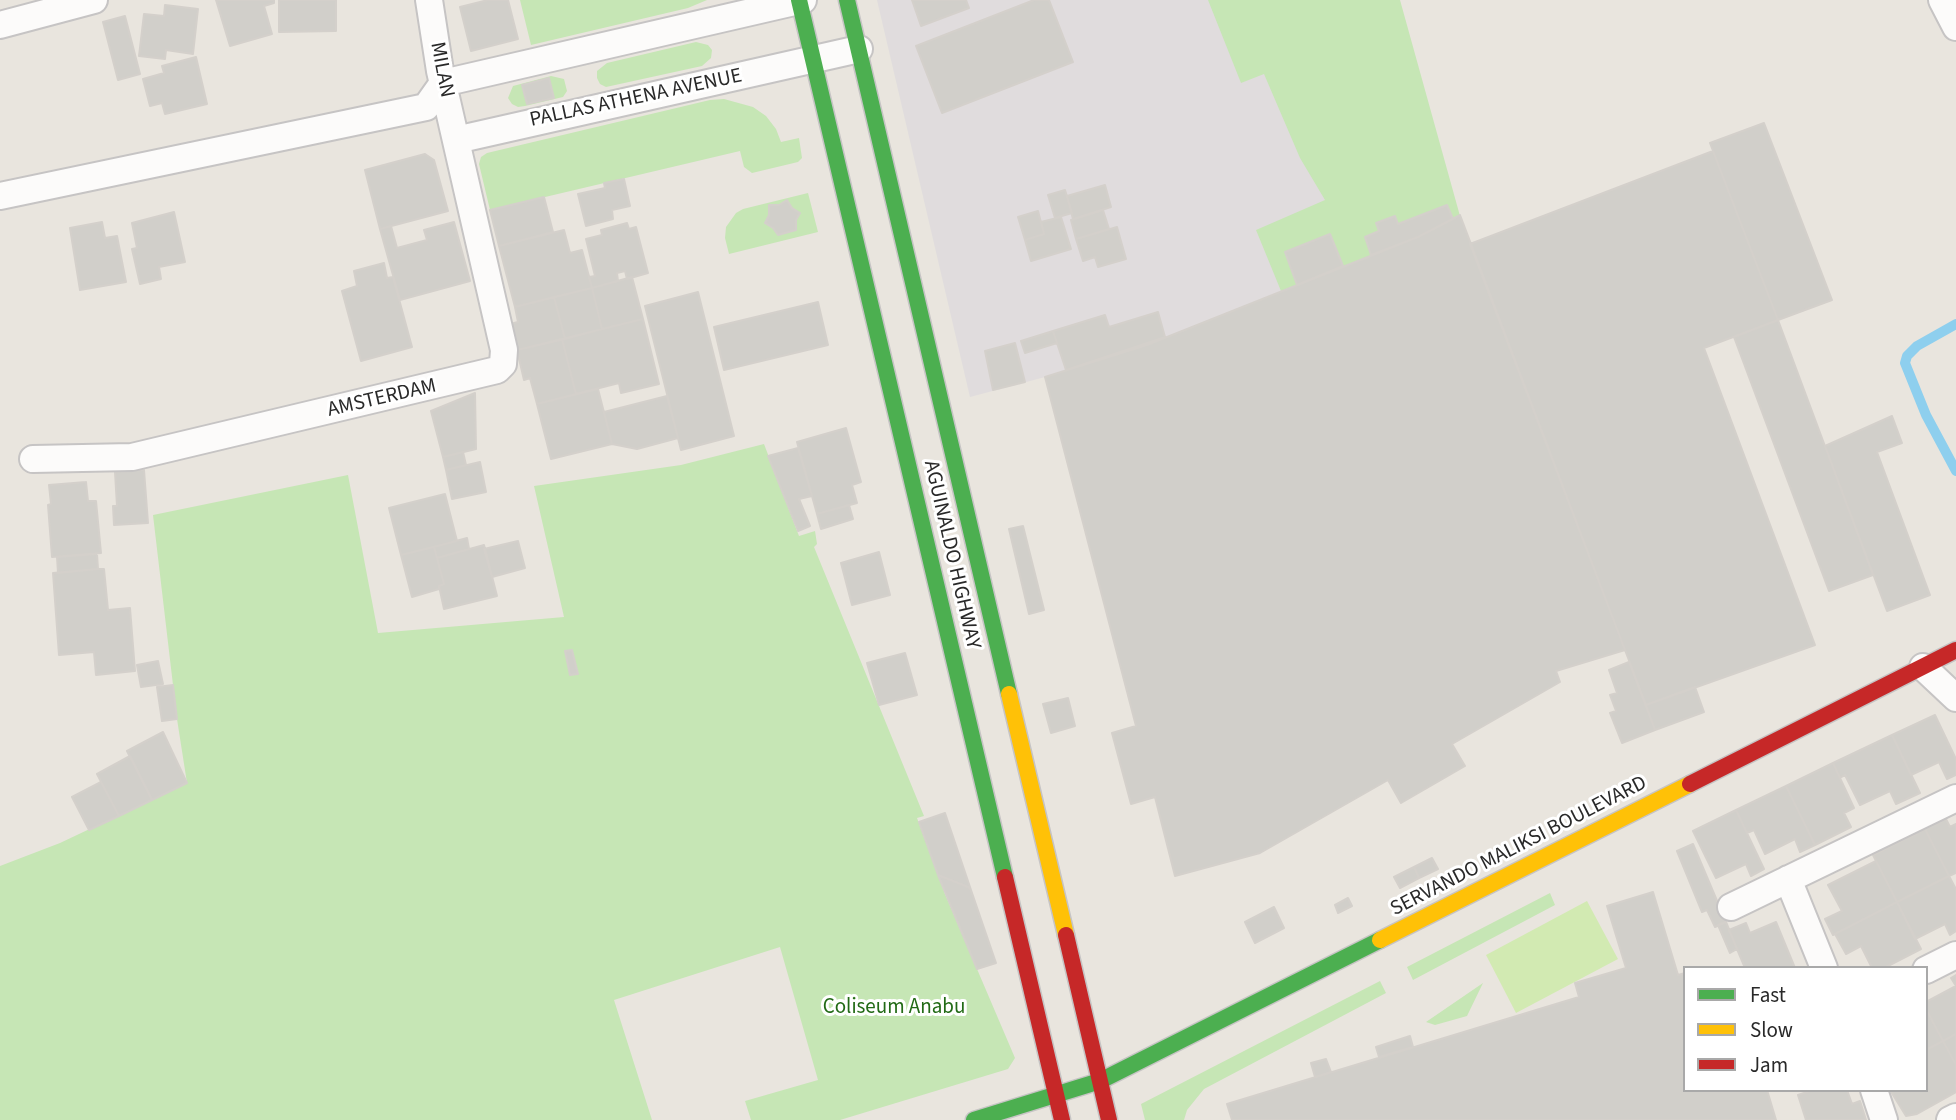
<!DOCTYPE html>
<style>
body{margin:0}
#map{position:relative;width:1956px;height:1120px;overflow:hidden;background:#e9e5de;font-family:"Source Sans 3",sans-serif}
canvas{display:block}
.legend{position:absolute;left:1683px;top:966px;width:245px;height:126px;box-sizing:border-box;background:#fff;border:2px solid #a9a9a9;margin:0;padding:9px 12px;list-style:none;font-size:21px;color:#292929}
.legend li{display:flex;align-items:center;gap:14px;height:35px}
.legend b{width:35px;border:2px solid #a9a9a9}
</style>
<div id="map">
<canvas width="1956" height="1120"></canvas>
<ul class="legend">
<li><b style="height:9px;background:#4caf50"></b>Fast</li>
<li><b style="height:9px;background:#ffc107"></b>Slow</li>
<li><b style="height:9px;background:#c62828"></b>Jam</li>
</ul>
</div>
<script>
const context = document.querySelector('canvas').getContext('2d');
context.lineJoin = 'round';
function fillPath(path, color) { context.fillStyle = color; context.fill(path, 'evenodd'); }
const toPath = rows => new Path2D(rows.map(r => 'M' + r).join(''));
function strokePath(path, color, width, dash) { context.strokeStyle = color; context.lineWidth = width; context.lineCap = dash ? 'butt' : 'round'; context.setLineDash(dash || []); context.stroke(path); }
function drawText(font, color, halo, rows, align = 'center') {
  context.font = font + ' "Source Sans 3",sans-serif'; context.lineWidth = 6; context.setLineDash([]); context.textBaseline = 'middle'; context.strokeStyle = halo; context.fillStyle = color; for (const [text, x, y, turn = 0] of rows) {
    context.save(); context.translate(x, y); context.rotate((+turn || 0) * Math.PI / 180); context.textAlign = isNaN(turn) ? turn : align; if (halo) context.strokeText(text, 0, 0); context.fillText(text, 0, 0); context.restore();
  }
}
fillPath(toPath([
 [877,0,1400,0,1358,260,1147,345,1045,377,970,397]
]), '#e0dcdd');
fillPath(toPath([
 [520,0,707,0,688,8,531,45],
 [1208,0,1400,0,1460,216,1418,237,1281,291,1256,230,1325,200,1300,158,1264,74,1241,83],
 [696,42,708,45,712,50,711,58,702,66,606,87,600,84,597,78,597,71,607,63],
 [551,76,564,79,567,91,563,97,525,106,518,107,512,104,508,98,513,86],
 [724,99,753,107,766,116,776,129,781,142,799,138,802,158,798,162,752,173,744,167,740,151,490,210,479,164,481,157,487,153,710,100],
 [808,193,818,232,729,254,725,238,726,227,736,213,743,209],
 [764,444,799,536,815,531,817,544,814,547,924,816,917,818,945,894,1015,1058,1008,1069,840,1120,751,1120,745,1101,818,1080,780,947,614,1000,652,1120,0,1120,0,866,60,843,187,783,177,719,153,515,348,475,378,633,564,617,534,486,681,465],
 [1550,893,1555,905,1413,980,1407,967],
 [1380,981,1386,993,1204,1089,1187,1110,1184,1120,1145,1120,1141,1104],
 [1483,983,1467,1016,1435,1025,1426,1022]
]), '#c6e6b5');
fillPath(toPath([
 [1587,901,1618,959,1516,1013,1486,955]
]), '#d2eab2');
strokePath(toPath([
 [1956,324,1917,346,1907,356,1905,363,1926,415,1956,471]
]), '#8ecfee', 10);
const building = toPath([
 [216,0,274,0,274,3,264,6,272,34,230,46,216,0],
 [279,0,336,0,336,31,279,32,279,0],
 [488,0,508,0,518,39,471,51,460,7,488,0],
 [912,0,966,0,969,8,921,26,912,0],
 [1034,0,1049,0,1073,62,942,113,916,46,1034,0],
 [165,5,198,9,193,54,166,50,165,59,139,56,144,14,164,16,165,5],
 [125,16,140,74,118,80,103,22,125,16],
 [196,57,207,104,165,114,162,103,150,106,143,79,164,73,162,66,196,57],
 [549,78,554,98,527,104,522,85,549,78],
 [1764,123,1832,300,1778,320,1710,143,1764,123],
 [1713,151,1778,320,1704,348,1815,645,1646,705,1470,244,1713,151],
 [425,154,434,160,448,211,380,229,365,170,425,154],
 [624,179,630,206,612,210,613,219,586,226,578,194,605,188,604,183,624,179],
 [1105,185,1111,207,1073,219,1067,196,1105,185],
 [1065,190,1072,213,1055,218,1048,195,1065,190],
 [544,197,553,232,499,246,490,210,544,197],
 [787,200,792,208,800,213,796,220,796,230,778,235,773,228,765,223,769,215,769,205,779,205,787,200],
 [1447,205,1453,219,1418,237,1371,255,1365,237,1379,231,1376,223,1395,216,1398,224,1447,205],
 [1103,210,1109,229,1076,239,1071,220,1103,210],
 [1038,211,1044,234,1025,240,1018,217,1038,211],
 [174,212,185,262,159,267,161,279,140,284,132,249,137,248,132,223,174,212],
 [1460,215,1625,650,1556,671,1560,682,1452,744,1465,766,1401,803,1388,780,1260,853,1175,876,1155,797,1131,804,1112,733,1136,726,1045,377,1147,345,1418,237,1460,215],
 [1061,217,1071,249,1031,261,1025,240,1044,234,1041,222,1061,217],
 [102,222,105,238,117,236,126,282,80,290,70,228,102,222],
 [454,222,470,281,400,300,380,229,391,226,397,248,427,240,424,230,454,222],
 [627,223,629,229,636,227,648,273,627,279,625,271,617,273,618,281,592,288,589,277,595,276,586,239,602,235,601,230,627,223],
 [1117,227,1126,259,1098,267,1095,257,1083,261,1076,239,1117,227],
 [564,230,570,253,582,250,592,288,515,307,499,246,564,230],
 [1330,234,1343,266,1297,285,1285,252,1330,234],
 [384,263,387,278,393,277,412,347,361,361,342,291,357,286,354,271,384,263],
 [632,277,643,319,602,329,592,288,632,277],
 [592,288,602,329,565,339,554,297,592,288],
 [698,292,734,436,681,450,645,306,698,292],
 [554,297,565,339,517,350,510,324,518,322,515,307,554,297],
 [818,302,828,345,724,370,714,327,818,302],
 [1158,312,1165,337,1066,370,1053,331,1105,315,1109,327,1158,312],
 [643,319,659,384,621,393,619,383,576,394,562,339,643,319],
 [1778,320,1873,575,1829,591,1734,337,1778,320],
 [1053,331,1057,343,1025,353,1021,341,1053,331],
 [562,339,576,394,537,404,530,378,524,380,517,350,562,339],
 [1015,343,1025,382,993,390,985,351,1015,343],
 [598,389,612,444,551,459,537,404,598,389],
 [475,393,476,449,443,457,431,411,475,393],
 [667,396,678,438,637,449,612,444,604,412,667,396],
 [1892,416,1902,443,1877,452,1930,595,1887,611,1825,446,1892,416],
 [846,428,861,482,852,485,857,503,817,514,797,442,846,428],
 [798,448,812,496,799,499,810,526,798,531,768,456,798,448],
 [463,452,466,465,446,470,443,457,463,452],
 [480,462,486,492,452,499,446,470,480,462],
 [144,470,148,523,114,525,113,506,117,506,115,472,144,470],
 [86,482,88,501,96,501,101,553,52,557,48,505,51,504,49,485,86,482],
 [445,494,457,541,401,555,389,508,445,494],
 [849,505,853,519,821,529,817,514,849,505],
 [1023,526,1044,610,1029,614,1009,529,1023,526],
 [467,538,469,549,437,558,434,547,467,538],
 [518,541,525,568,492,577,484,549,518,541],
 [484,545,497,596,444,609,439,586,444,584,437,558,484,545],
 [434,547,444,584,439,586,439,589,412,597,401,555,434,547],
 [879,552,890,595,852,605,841,563,879,552],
 [97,554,98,569,58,573,57,557,97,554],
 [98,569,104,569,108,610,130,608,135,671,96,675,94,652,59,655,53,573,98,569],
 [572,650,578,674,570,675,565,651,572,650],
 [905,653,917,695,879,705,867,663,905,653],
 [158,661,163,684,141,687,137,665,158,661],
 [1629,662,1655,730,1622,743,1610,713,1616,711,1610,695,1617,693,1609,670,1629,662],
 [173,685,177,719,162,721,157,687,173,685],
 [1695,687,1704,712,1655,730,1646,705,1695,687],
 [1068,698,1075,726,1051,733,1043,704,1068,698],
 [1935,715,1956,759,1956,775,1947,779,1939,762,1911,775,1892,735,1935,715],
 [163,732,187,783,152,800,127,751,163,732],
 [1892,735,1920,793,1896,804,1890,791,1860,805,1845,775,1840,778,1833,763,1892,735],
 [130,756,152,800,119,816,97,774,130,756],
 [1833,763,1854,808,1844,813,1851,827,1815,845,1786,786,1833,763],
 [101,782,119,816,89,830,72,797,101,782],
 [1786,786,1815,845,1800,852,1795,839,1765,854,1754,830,1747,833,1736,810,1786,786],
 [1736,810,1764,869,1751,876,1746,864,1716,878,1693,831,1736,810],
 [945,813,971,890,968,887,938,875,919,822,945,813],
 [1946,819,1950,827,1956,824,1956,873,1949,876,1925,829,1946,819],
 [1925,829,1949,876,1897,902,1873,855,1925,829],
 [1693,844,1726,922,1715,927,1707,910,1702,912,1677,851,1693,844],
 [1432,858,1438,869,1419,878,1414,867,1432,858],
 [1876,861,1897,902,1833,935,1825,919,1842,911,1828,885,1876,861],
 [1414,867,1419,878,1400,888,1394,877,1414,867],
 [938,875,968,887,971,890,996,963,977,969,938,875],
 [1949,876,1956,889,1956,931,1950,935,1945,924,1915,939,1897,902,1949,876],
 [1653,892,1678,975,1685,973,1685,1090,1767,1090,1776,1120,1232,1120,1227,1104,1579,997,1575,983,1626,968,1607,906,1653,892],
 [1348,898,1352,906,1338,913,1335,905,1348,898],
 [1897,902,1921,949,1884,968,1872,968,1861,946,1846,954,1835,934,1897,902],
 [1274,907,1284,928,1255,943,1245,922,1274,907],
 [1726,922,1737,949,1730,953,1718,925,1726,922],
 [1776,922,1795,968,1745,968,1729,930,1746,923,1750,933,1776,922],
 [1956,975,1956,1034,1943,1041,1926,1009,1926,1002,1956,986,1951,978,1956,975],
 [1926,1009,1943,1041,1926,1050,1926,1009],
 [1956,1034,1956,1065,1943,1041,1956,1034],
 [1410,1036,1413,1047,1379,1057,1376,1047,1410,1036],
 [1943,1041,1956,1065,1956,1092,1917,1114,1906,1116,1890,1090,1926,1090,1926,1050,1943,1041],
 [1326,1059,1331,1072,1315,1077,1311,1063,1326,1059],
 [1813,1090,1847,1090,1852,1104,1860,1101,1866,1120,1806,1120,1798,1095,1813,1090]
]);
fillPath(building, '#d1cfca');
strokePath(building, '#d4d0cb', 2);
const street = toPath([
 [1942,0,1956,27],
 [0,25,94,0],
 [456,140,859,49],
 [0,196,426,107,443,83,803,0],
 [33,459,132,457,497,370,503,364,504,350,440,71,429,0],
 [1923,667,1956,698],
 [1788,879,1824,968],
 [1731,907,1956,798],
 [1926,970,1956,955],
 [1874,1090,1884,1120],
 [1950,1120,1956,1117]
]);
const fast = toPath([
 [799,0,1005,877],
 [847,0,1009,694],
 [974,1120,1100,1081,1380,940]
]);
const slow = toPath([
 [1009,694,1066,935],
 [1380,940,1690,784]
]);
const jam = toPath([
 [1690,784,1956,650],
 [1005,877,1062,1120],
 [1066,935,1109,1120]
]);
strokePath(street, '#c6c4c4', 30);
strokePath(fast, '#c6c4c4', 19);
strokePath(slow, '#c6c4c4', 19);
strokePath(jam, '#c6c4c4', 19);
strokePath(street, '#fcfbfa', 26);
strokePath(fast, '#4caf50', 16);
strokePath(slow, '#ffc107', 16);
strokePath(jam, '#c62828', 16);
drawText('21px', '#292929', '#fff', [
 ["MILAN",441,70,79],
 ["PALLAS ATHENA AVENUE",636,99,-12],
 ["AMSTERDAM",382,399,-13],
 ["AGUINALDO HIGHWAY",951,555,77],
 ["SERVANDO MALIKSI BOULEVARD",1519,847,-27]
]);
drawText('21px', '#226a16', '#fff', [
 ["Coliseum Anabu",894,1008]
]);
</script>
